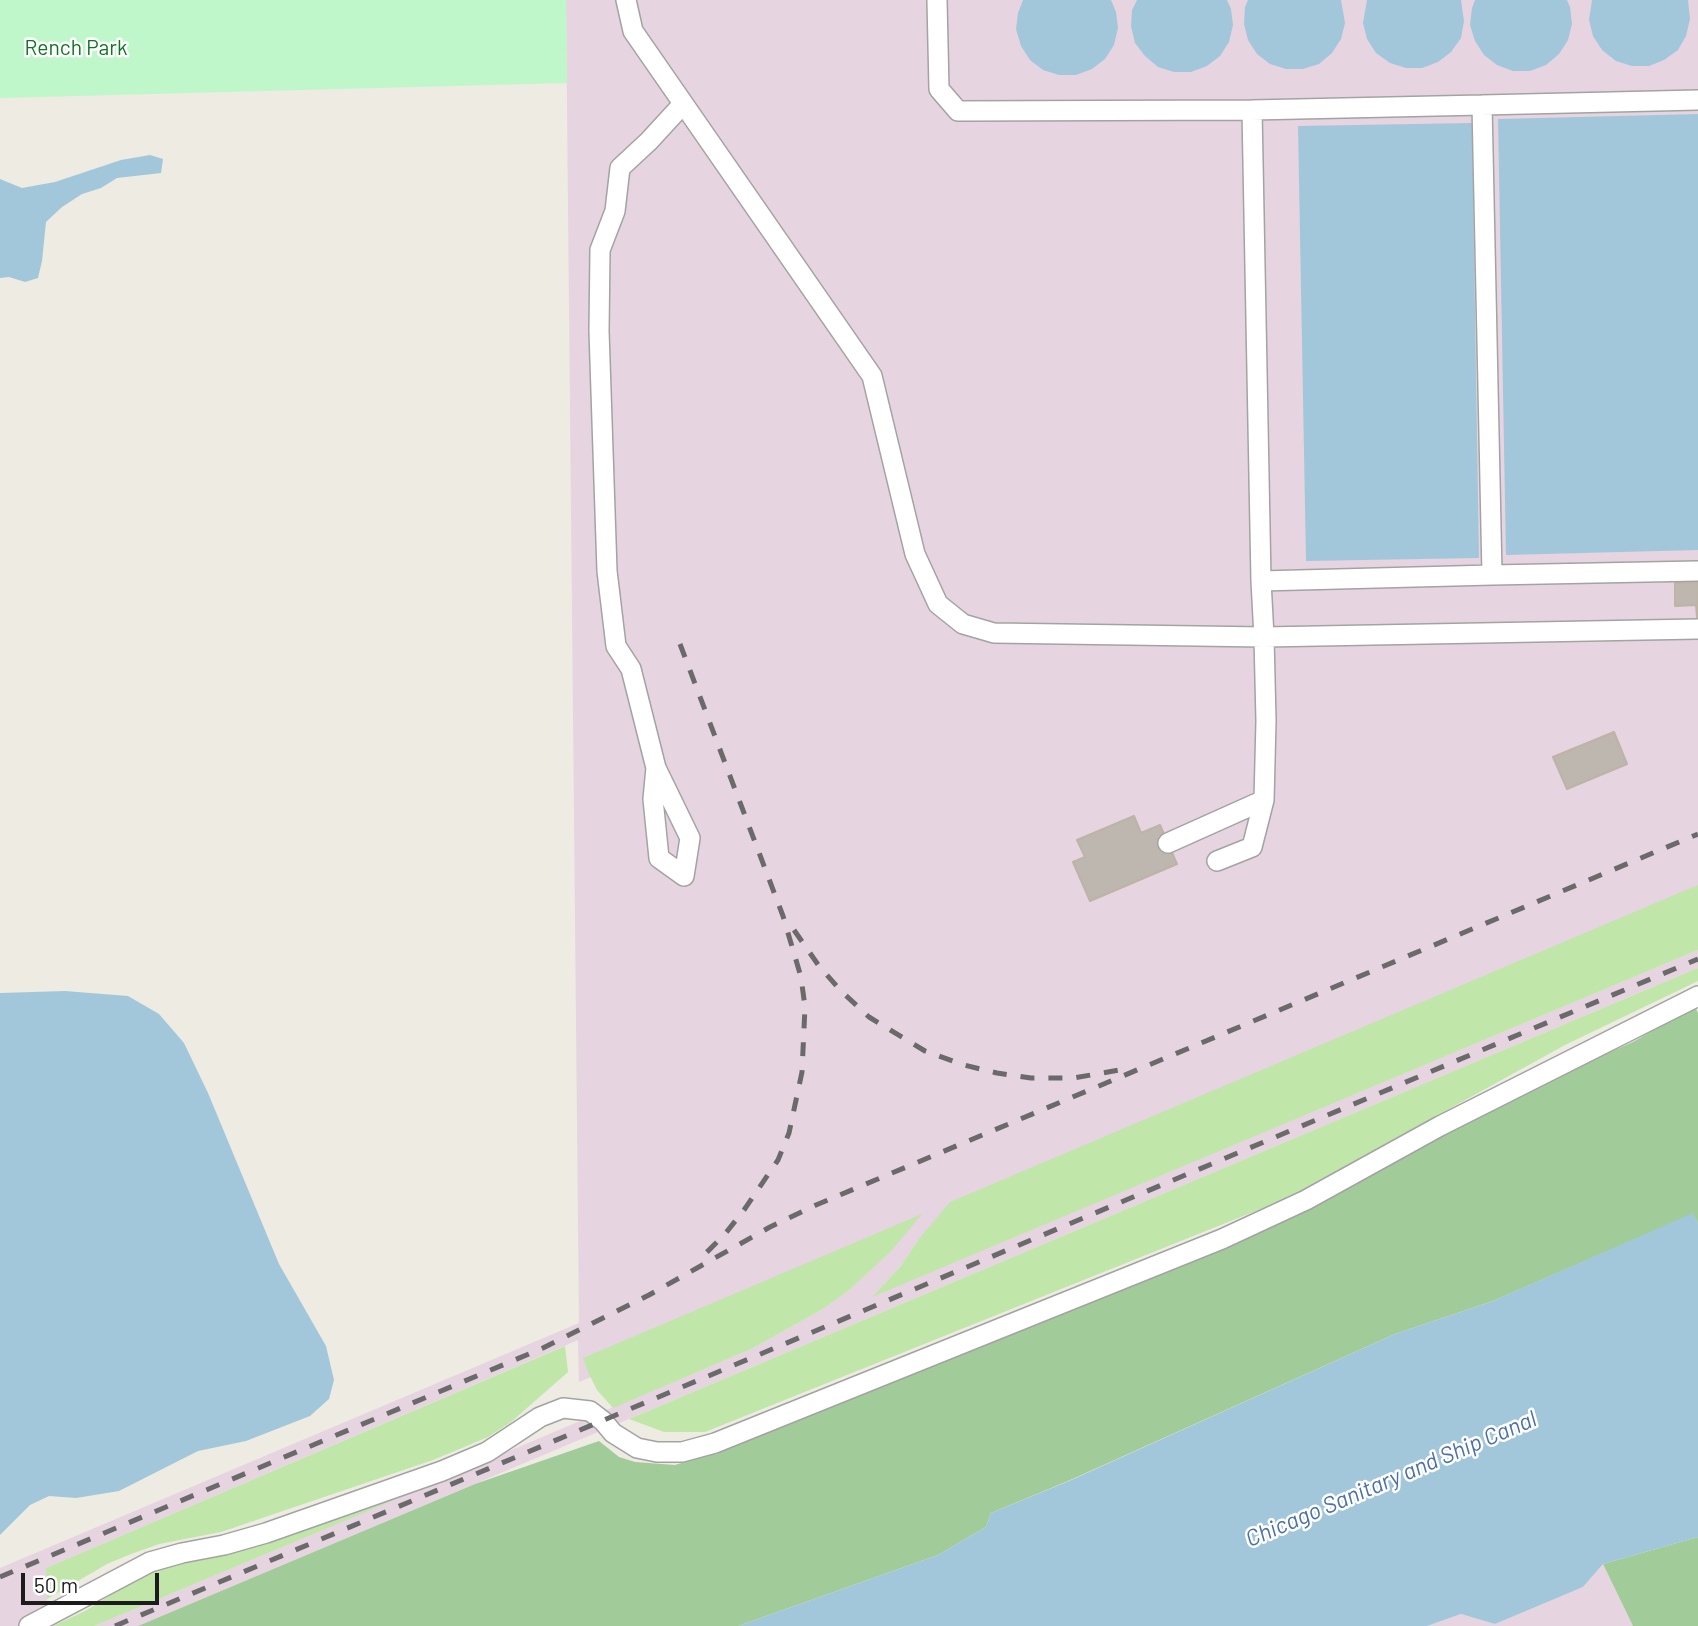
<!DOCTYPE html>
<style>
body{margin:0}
#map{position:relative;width:1698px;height:1626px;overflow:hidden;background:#edebe2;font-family:Barlow,sans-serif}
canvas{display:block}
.scale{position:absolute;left:21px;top:1573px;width:138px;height:32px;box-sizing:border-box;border:4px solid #1c1c1c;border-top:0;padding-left:9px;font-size:21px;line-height:24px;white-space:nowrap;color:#1c1c1c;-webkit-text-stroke:5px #fff;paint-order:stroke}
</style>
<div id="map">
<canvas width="1698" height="1626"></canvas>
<div class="scale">50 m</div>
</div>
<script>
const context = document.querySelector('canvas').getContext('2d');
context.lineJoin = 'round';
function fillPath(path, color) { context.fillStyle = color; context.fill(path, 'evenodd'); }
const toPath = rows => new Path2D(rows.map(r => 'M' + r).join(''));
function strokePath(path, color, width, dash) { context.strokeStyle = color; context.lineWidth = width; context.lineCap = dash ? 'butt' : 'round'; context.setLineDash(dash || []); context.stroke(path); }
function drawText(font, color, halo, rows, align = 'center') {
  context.font = font + ' Barlow,sans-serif'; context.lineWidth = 5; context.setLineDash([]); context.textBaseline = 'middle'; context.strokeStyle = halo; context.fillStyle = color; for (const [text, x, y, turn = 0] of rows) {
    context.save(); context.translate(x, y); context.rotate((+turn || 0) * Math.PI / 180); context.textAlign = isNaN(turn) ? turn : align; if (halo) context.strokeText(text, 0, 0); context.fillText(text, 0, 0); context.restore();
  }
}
fillPath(toPath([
 [566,0,1698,0,1698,912,919,1239,900,1267,873,1296,1698,950,1698,968,138,1626,94,1626,751,1349,823,1309,848,1291,888,1252,579,1382,578,1340,46,1568,48,1626,0,1626,0,1568,579,1323],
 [1603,1564,1633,1626,1427,1626,1461,1614,1495,1624,1583,1587]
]), '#e6d4e1');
fillPath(toPath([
 [1698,885,1698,950,872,1297,900,1267,919,1239,950,1202],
 [1698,968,1698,981,1565,1045,1300,1191,1258,1210,705,1432,664,1432,629,1419],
 [922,1214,891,1251,848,1291,823,1309,751,1349,613,1408,597,1390,588,1372,583,1358],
 [565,1346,568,1372,511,1422,488,1437,433,1460,221,1532,159,1544,131,1554,107,1564,47,1599,46,1568],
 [399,1498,94,1626,53,1626,85,1611,151,1570,216,1557,261,1545]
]), '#c0e6a9');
fillPath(toPath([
 [1695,1006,1698,1013,1698,1224,1693,1214,1493,1301,1395,1334,1068,1481,991,1513,986,1527,938,1555,738,1626,138,1626,475,1484,599,1441,619,1457,635,1462,675,1465,704,1456,924,1369,1266,1227,1354,1184,1549,1079,1633,1042],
 [1698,1537,1698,1626,1633,1626,1603,1564]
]), '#a1cb98');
fillPath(toPath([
 [0,0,566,0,567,83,0,98]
]), '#bff7ca');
fillPath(toPath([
 [1023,0,1111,0,1116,12,1118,28,1114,45,1105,59,1092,69,1076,75,1059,75,1043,70,1030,60,1021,46,1016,29,1018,13],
 [1137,0,1227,0,1231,9,1233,25,1229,42,1220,56,1207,66,1191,72,1174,72,1158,67,1145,56,1135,43,1131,26,1132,10],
 [1248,0,1341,0,1345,23,1341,39,1332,53,1319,64,1303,69,1286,69,1270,64,1257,54,1248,40,1244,24,1245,7],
 [1367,0,1461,0,1464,21,1461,38,1451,52,1438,62,1422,68,1406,68,1390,63,1376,53,1367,39,1363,23],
 [1475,0,1567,0,1570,7,1572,24,1568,40,1559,54,1546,65,1530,71,1513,71,1497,65,1484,55,1475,41,1470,25,1472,8],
 [1592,0,1688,0,1690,19,1686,36,1678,50,1664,60,1649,66,1632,66,1616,61,1602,50,1593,36,1589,20],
 [1698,114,1698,550,1506,555,1498,119],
 [1472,123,1479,558,1306,561,1298,126],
 [150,155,163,159,161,173,117,178,101,188,82,194,62,207,46,222,42,261,38,278,25,282,9,277,0,278,0,179,22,188,55,182,121,160],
 [65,991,128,996,159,1014,184,1043,208,1093,279,1264,326,1346,334,1380,329,1399,310,1416,246,1441,198,1451,119,1491,76,1498,49,1496,30,1505,0,1535,0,993],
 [1693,1213,1698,1224,1698,1537,1603,1564,1583,1587,1495,1624,1461,1614,1427,1626,738,1626,938,1555,986,1527,991,1513,1069,1481,1395,1334,1493,1301]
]), '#a3c7da');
const building = toPath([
 [1698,582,1698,617,1697,617,1696,605,1675,606,1675,583,1698,582],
 [1614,732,1627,764,1567,789,1553,757,1614,732],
 [1134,816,1141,833,1160,825,1177,864,1090,901,1073,862,1085,857,1077,840,1134,816]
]);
fillPath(building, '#bdb7af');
strokePath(building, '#beb3a5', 2);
const minor = toPath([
 [626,0,633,31,872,376,915,554,938,604,963,624,994,633,1264,637,1266,721,1264,800,1168,843],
 [937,0,939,89,958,111,1252,110,1261,581,1492,575,1482,105,1698,100],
 [1252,110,1482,105],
 [1492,575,1698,571],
 [1261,581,1264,637,1698,629],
 [656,768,690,838,684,876,659,858,653,799,656,768,631,669,616,646,607,571,599,331,600,250,615,211,620,168,649,141,683,104],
 [1217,861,1252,847,1264,800],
 [29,1626,150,1562,182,1553,224,1545,266,1533,442,1471,487,1452,540,1417,563,1408,590,1411,603,1421,613,1433,637,1448,657,1452,682,1452,715,1443,1222,1239,1306,1200,1440,1126,1698,996]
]);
strokePath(minor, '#a3a3a3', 22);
strokePath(minor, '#fff', 19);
strokePath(toPath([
 [680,644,783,916,801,977,805,1007,802,1072,789,1133,778,1160,744,1210,725,1234,698,1261],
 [794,930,819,966,841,991,869,1017,925,1051,964,1065,997,1073,1031,1078,1074,1078,1125,1069],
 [0,1577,543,1348,649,1295,770,1227,816,1205,1698,834],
 [115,1626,1698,959]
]), '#6a6a6a', 5, [14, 14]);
drawText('21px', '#0f7523', '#fff', [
 ["Rench Park",76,48]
]);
drawText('italic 23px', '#4d70a7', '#fff', [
 ["Chicago Sanitary and Ship Canal",1391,1479,-23]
]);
</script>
